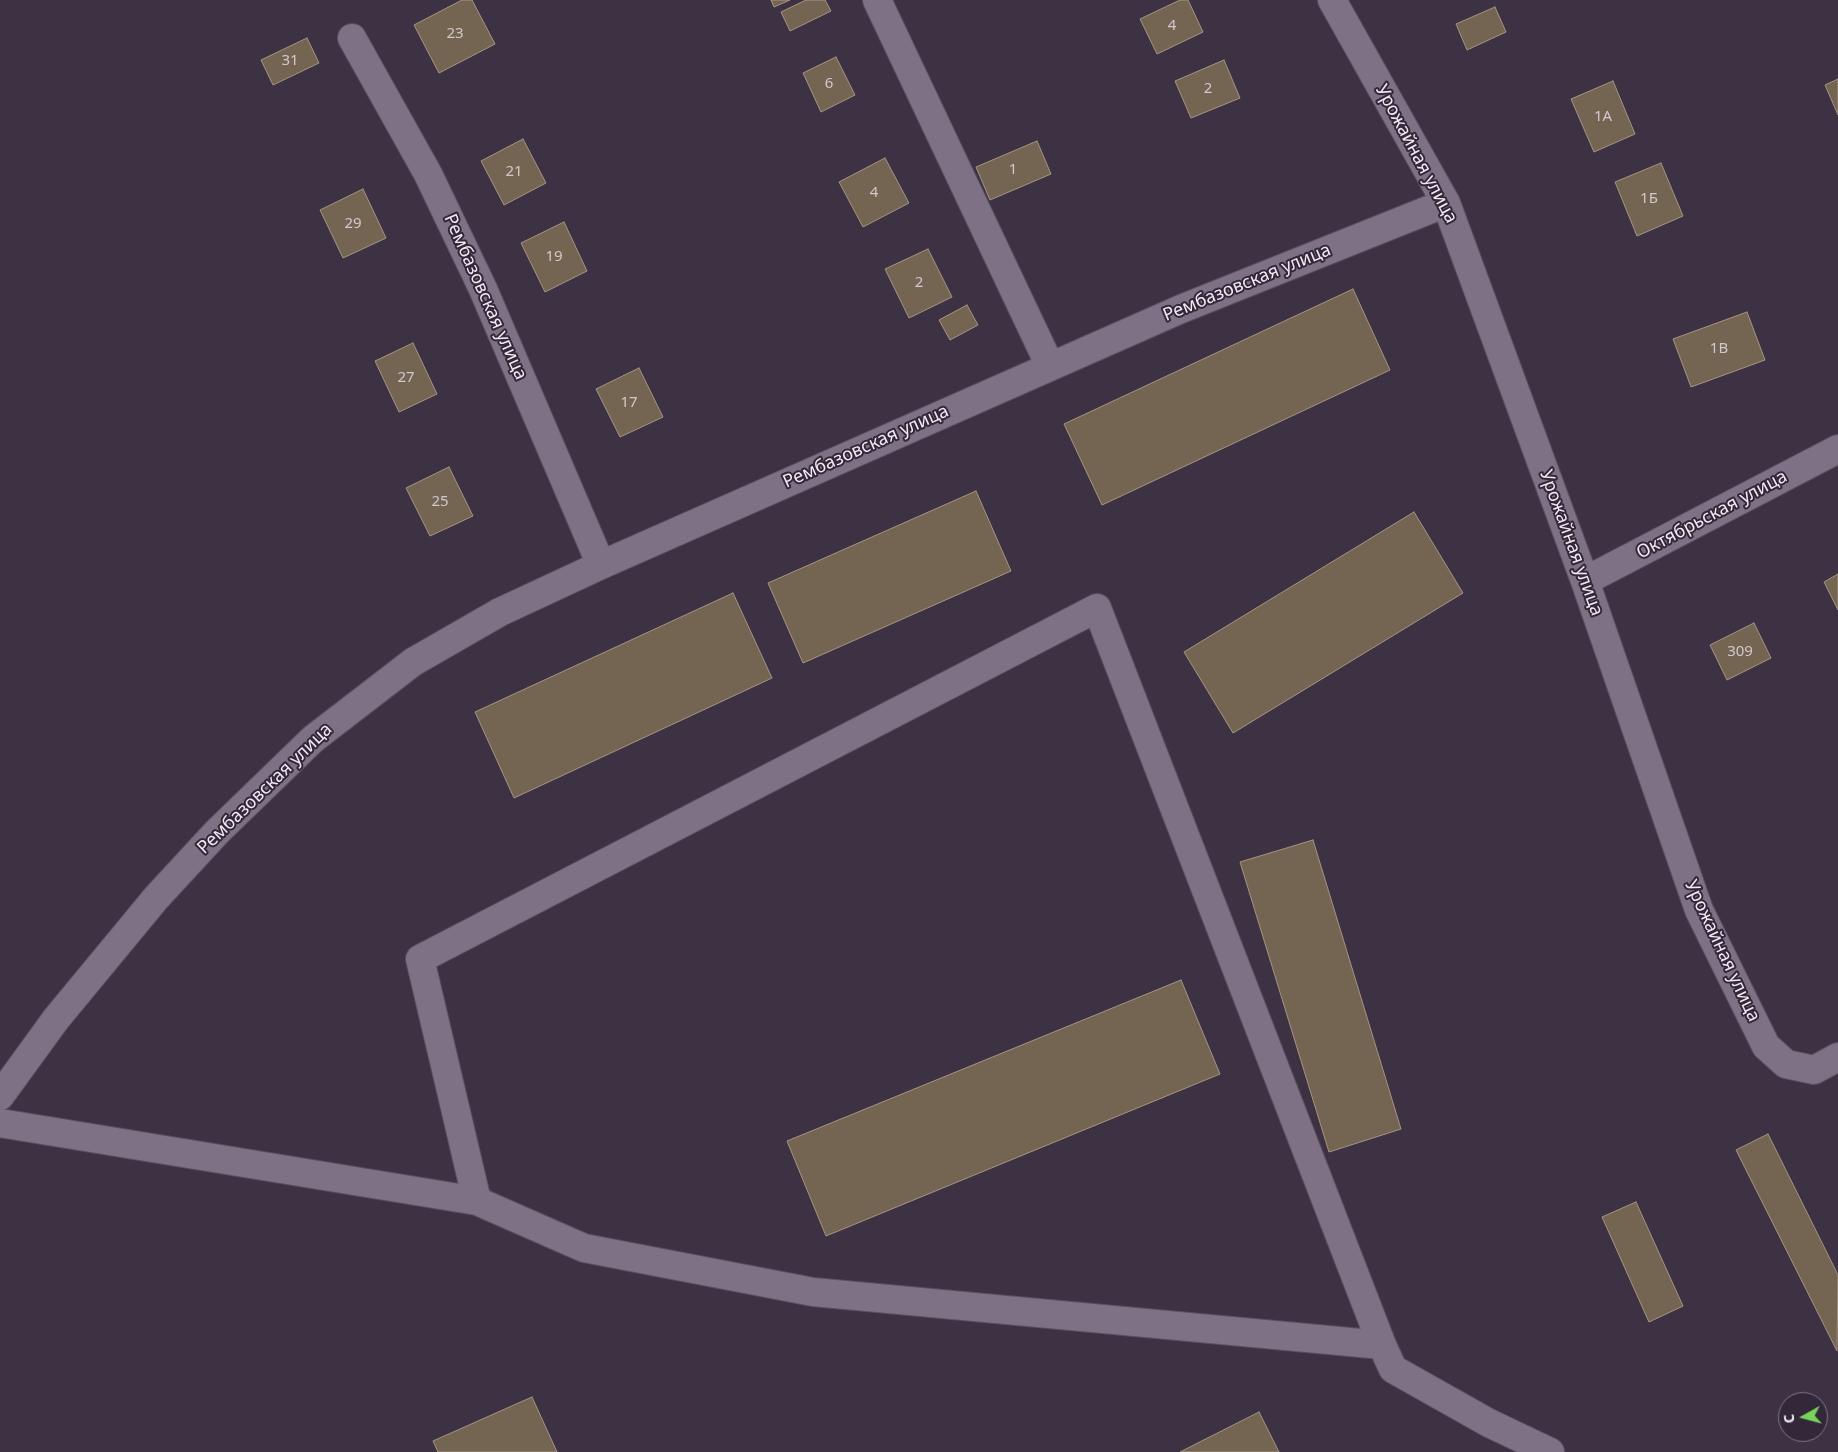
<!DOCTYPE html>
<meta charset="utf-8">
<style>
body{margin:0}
#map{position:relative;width:1838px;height:1452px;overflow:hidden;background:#3d3244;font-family:"Noto Sans",sans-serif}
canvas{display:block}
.north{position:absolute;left:1778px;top:1392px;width:50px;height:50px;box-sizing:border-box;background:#332839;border:1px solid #7f7584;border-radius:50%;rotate:263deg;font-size:14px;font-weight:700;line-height:20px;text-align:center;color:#f0e9f4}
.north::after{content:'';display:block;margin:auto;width:18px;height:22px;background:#77d259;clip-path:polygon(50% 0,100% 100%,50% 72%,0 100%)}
</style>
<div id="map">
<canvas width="1838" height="1452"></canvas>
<div class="north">С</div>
</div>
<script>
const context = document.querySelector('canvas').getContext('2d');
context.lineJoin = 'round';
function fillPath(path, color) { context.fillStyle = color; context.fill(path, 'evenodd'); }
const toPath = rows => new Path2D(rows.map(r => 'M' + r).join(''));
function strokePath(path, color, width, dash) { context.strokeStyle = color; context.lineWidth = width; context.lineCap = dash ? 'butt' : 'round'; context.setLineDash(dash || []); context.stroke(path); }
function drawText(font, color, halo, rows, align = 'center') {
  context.font = font + ' "Noto Sans",sans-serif'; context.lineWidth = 4; context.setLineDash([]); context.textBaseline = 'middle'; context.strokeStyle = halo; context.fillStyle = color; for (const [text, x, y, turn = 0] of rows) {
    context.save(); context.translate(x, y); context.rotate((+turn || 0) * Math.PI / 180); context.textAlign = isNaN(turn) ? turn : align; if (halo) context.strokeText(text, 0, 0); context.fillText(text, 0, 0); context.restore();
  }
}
const building = toPath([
 [462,0,472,0,495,44,439,73,414,25,462,0],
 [771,0,790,0,774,7,771,0],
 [806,0,825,0,831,11,790,31,781,12,806,0],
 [1180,0,1188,0,1203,32,1157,54,1140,19,1180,0],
 [1495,7,1506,32,1467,50,1456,24,1495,7],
 [307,38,319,63,273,85,261,60,307,38],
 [836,57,855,95,821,112,803,73,836,57],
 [1224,60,1240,98,1191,118,1175,81,1224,60],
 [1838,79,1838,115,1825,85,1838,79],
 [1613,81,1635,134,1594,152,1571,99,1613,81],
 [523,139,546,183,504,205,481,161,523,139],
 [1037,141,1051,174,990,200,976,167,1037,141],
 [885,158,909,203,863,227,839,182,885,158],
 [1661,163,1683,216,1637,236,1615,182,1661,163],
 [363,189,386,238,343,258,320,210,363,189],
 [564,222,587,271,545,292,521,243,564,222],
 [928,249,952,297,909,318,885,269,928,249],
 [1353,289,1390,370,1102,505,1064,424,1353,289],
 [967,305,978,325,950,340,939,320,967,305],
 [1747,312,1765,360,1691,387,1673,339,1747,312],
 [413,343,437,394,399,412,375,361,413,343],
 [639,368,663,417,620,437,596,389,639,368],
 [449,467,473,516,430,536,406,488,449,467],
 [976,491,1011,571,803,663,768,583,976,491],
 [1414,512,1463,593,1233,733,1184,652,1414,512],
 [1838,574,1838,610,1824,582,1838,574],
 [733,593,772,678,514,798,475,712,733,593],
 [1754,623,1771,658,1727,680,1710,645,1754,623],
 [1313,840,1401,1129,1329,1152,1240,862,1313,840],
 [1181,980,1220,1074,826,1236,787,1141,1181,980],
 [1768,1134,1838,1275,1837,1351,1736,1150,1768,1134],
 [1636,1202,1683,1306,1649,1322,1602,1217,1636,1202],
 [532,1397,557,1452,438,1452,433,1441,532,1397],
 [1259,1412,1279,1452,1180,1452,1259,1412]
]);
fillPath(building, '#746452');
strokePath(building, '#a79582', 1);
const minor = toPath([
 [877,0,1050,366],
 [1332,0,1446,203,1585,581,1699,910,1766,1046,1786,1064,1814,1070,1838,1057],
 [352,38,428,174,483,289,601,565],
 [1585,581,1838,449],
 [0,1096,56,1019,156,898,217,832,313,739,413,662,500,612,601,565,1181,309,1446,203],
 [0,1123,477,1201,584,1248,813,1292,1382,1345,1393,1369,1489,1423,1550,1452],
 [477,1201,420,959,1097,608,1382,1345]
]);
strokePath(minor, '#59505f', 30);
strokePath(minor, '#7e7186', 28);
drawText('15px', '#d1c8cc', null, [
 ["4",1172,26],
 ["23",455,34],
 ["31",290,61],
 ["6",829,84],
 ["2",1208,89],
 ["1А",1603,117],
 ["1",1013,170],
 ["21",514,172],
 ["4",874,193],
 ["1Б",1649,199],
 ["29",353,224],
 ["19",554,257],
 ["2",919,283],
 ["1В",1719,349],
 ["27",406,378],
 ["17",629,403],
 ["25",440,502],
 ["309",1740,652]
]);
drawText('18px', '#f0e9f4', '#332839', [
 ["Урожайная улица",1416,154,62],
 ["Рембазовская улица",1247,283,-22],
 ["Рембазовская улица",485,297,66],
 ["Рембазовская улица",866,447,-24],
 ["Октябрьская улица",1712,515,-28],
 ["Урожайная улица",1571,543,70],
 ["Рембазовская улица",265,789,-44],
 ["Урожайная улица",1722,951,65]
]);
</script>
